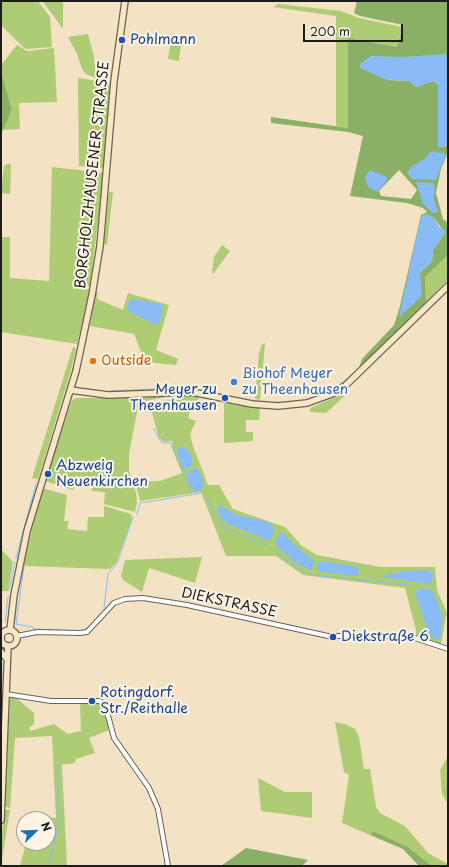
<!DOCTYPE html>
<meta charset="utf-8">
<style>
body{margin:0}
#map{position:relative;width:449px;height:867px;overflow:hidden;background:#f4e2c5;font-family:"Playpen Sans",sans-serif}
canvas{display:block}
.frame{position:absolute;inset:0;border:2px solid #1c1c1c;pointer-events:none}
.north{position:absolute;left:16px;top:811px;width:40px;height:40px;box-sizing:border-box;background:#fcf5e5;border:1px solid #a29e95;border-radius:50%;rotate:67deg;font-size:11px;font-weight:700;line-height:16px;text-align:center;color:#1c1c1c}
.north::after{content:'';display:block;margin:auto;width:14px;height:18px;background:#1f6fb2;clip-path:polygon(50% 0,100% 100%,50% 72%,0 100%)}
.scale{position:absolute;left:303px;top:24px;width:100px;height:18px;box-sizing:border-box;border:2px solid #1c1c1c;border-top:0;padding-left:5px;font-size:12px;line-height:14px;white-space:nowrap;color:#1c1c1c;-webkit-text-stroke:3px #fcf5e5;paint-order:stroke}
</style>
<div id="map">
<canvas width="449" height="867"></canvas>
<div class="frame"></div>
<div class="north">N</div>
<div class="scale">200 m</div>
</div>
<script>
const context = document.querySelector('canvas').getContext('2d');
context.lineJoin = 'round';
function fillPath(path, color) { context.fillStyle = color; context.fill(path, 'evenodd'); }
const toPath = rows => new Path2D(rows.map(r => 'M' + r).join(''));
function strokePath(path, color, width, dash) { context.strokeStyle = color; context.lineWidth = width; context.lineCap = dash ? 'butt' : 'round'; context.setLineDash(dash || []); context.stroke(path); }
function drawText(font, color, halo, rows, align = 'center') {
  context.font = font + ' "Playpen Sans",sans-serif'; context.lineWidth = 4; context.setLineDash([]); context.textBaseline = 'middle'; context.strokeStyle = halo; context.fillStyle = color; for (const [text, x, y, turn = 0] of rows) {
    context.save(); context.translate(x, y); context.rotate((+turn || 0) * Math.PI / 180); context.textAlign = isNaN(turn) ? turn : align; if (halo) context.strokeText(text, 0, 0); context.fillText(text, 0, 0); context.restore();
  }
}
fillPath(toPath([
 [1,1,38,1,50,17,52,47,27,49,24,48,1,25],
 [42,1,63,1,63,29,53,15],
 [278,4,341,11,359,18,402,27,397,47,348,38,348,128,336,126,336,16,273,7],
 [88,34,94,57,96,78,86,74,82,69,77,54,68,37],
 [172,34,176,36,181,43,179,61,168,59],
 [17,45,27,51,54,48,57,102,19,103,20,129,2,130,12,110,1,71,1,65],
 [78,78,111,83,104,168,79,166],
 [7,164,11,164,10,194,1,193,4,166],
 [52,167,104,173,90,286,87,286,86,289,89,289,89,295,77,344,1,332,1,237,10,237,10,278,49,281],
 [109,192,113,192,107,245,105,245,104,243],
 [222,245,230,251,213,274,212,273,214,257],
 [448,255,448,280,426,302,425,277],
 [96,292,98,292,97,299,123,310,128,293,169,305,156,350,178,359,176,365,145,362,134,334,90,326],
 [265,343,260,400,255,399,259,353,262,344],
 [73,347,76,348,71,370,38,479,32,478],
 [345,391,349,392,326,413,310,412,310,408,336,397],
 [178,395,199,397,196,405,192,405,188,418,196,421,190,434,193,446,208,485,219,485,233,509,285,527,302,546,317,555,380,567,435,567,437,590,448,615,446,616,441,644,416,636,416,630,405,588,303,575,276,556,226,556,201,492,140,501,135,482,160,481,182,473,171,446,173,445,172,441,164,442,159,438,149,403,174,399],
 [170,396,146,401,138,407,129,454,129,471,136,493,137,503,135,512,104,504,105,492,92,491,91,485,76,484,73,490,45,481,72,400,76,398,140,398],
 [224,403,260,408,259,420,246,420,246,432,253,432,253,441,224,443],
 [42,488,67,495,64,521,69,521,67,529,87,531,88,517,104,517,104,506,131,514,132,519,116,563,110,569,23,566],
 [1,549,13,562,8,591,1,591],
 [202,557,195,583,149,568,142,592,123,580,121,576,125,560],
 [10,697,15,697,34,713,34,724,30,727,30,731,54,724,68,734,81,731,80,703,102,704,107,714,109,730,89,738,95,753,76,759,75,763,62,765,67,866,20,866,26,843,48,843,48,819,33,819,34,816,56,818,52,736,15,738,10,808,5,806],
 [335,722,345,724,355,729,359,737,364,769,370,769,376,807,380,813,405,826,428,853,448,864,448,866,432,866,408,847,373,831,370,835,342,823,349,775,344,772],
 [448,756,448,805,442,794,440,770],
 [258,778,285,792,312,792,312,818,261,811],
 [5,810,10,810,1,866,1,838]
]), '#aecc73');
fillPath(toPath([
 [357,1,448,1,448,55,406,57,387,80,410,81,416,87,433,81,438,84,438,146,442,147,448,145,448,152,441,169,436,193,443,219,448,223,448,255,425,277,426,302,359,368,362,359,394,325,400,306,421,215,427,212,423,208,407,203,350,196,363,136,348,132,271,123,271,117,348,128,348,38,397,47,403,25,360,16,354,13],
 [399,170,417,190,411,199,381,196,379,191],
 [423,215,433,217,445,233,433,250,432,261,420,273,400,317],
 [1,71,12,110,1,134],
 [373,831,408,847,432,866,419,866,403,849,370,835],
 [246,848,308,860,302,866,221,866]
]), '#8ab065');
fillPath(toPath([
 [445,54,448,55,448,145,442,147,438,146,438,84,433,81,416,87,410,81,387,80,360,68,360,64,371,56,406,57],
 [431,151,446,154,436,180,412,179,407,173,411,167,425,159],
 [370,170,387,177,387,180,377,192,368,187,365,177],
 [416,182,433,183,435,189,434,199,438,212,433,213,423,204],
 [426,214,433,217,440,228,445,230,445,233,433,250,432,261,420,273,422,296,399,317,421,217],
 [130,299,161,304,163,308,160,322,156,325,128,311,127,308],
 [184,447,190,453,193,464,187,469,183,468,177,451,178,448],
 [194,469,198,469,204,485,202,490,196,492,191,487,187,478,188,472],
 [221,506,237,515,268,522,272,525,274,531,270,541,226,523,221,518,217,508],
 [282,532,297,547,312,559,315,562,311,570,296,563,277,546,275,541],
 [321,561,358,567,359,575,356,576,319,571,316,566],
 [428,570,433,574,432,582,430,584,383,577,385,575,407,571],
 [420,588,432,590,443,616,440,639,434,639,429,634,415,593]
]), '#89bbf6');
strokePath(toPath([
 [111,391,174,388],
 [324,394,343,382,359,368],
 [255,401,272,403],
 [154,429,161,442,164,443,171,443,192,494],
 [205,496,222,526,267,545],
 [137,514,140,503,202,493],
 [271,548,295,567,311,575,408,585],
 [16,558,36,484],
 [24,567,16,624,32,627,33,629,81,631,88,628],
 [9,591,15,562],
 [104,608,108,574,117,563,133,517],
 [5,622,8,597],
 [1,726,2,664],
 [47,866,50,860,58,828,58,765]
]), '#89bbf6', 1);
const street = toPath([
 [17,636,37,632,80,633,87,632,114,603,125,599,143,598,187,605,328,636,409,636,448,649],
 [6,694,51,701,99,701,103,703,106,708,114,738,149,788,158,809,168,866]
]);
const secondary = toPath([
 [70,390,108,395,192,392,252,404,278,406,307,403,332,394,345,386,448,286],
 [10,630,14,595,27,531,76,371,92,295,100,246,114,81,125,1],
 '1 638a8 8 0 1 1 16 0a8 8 0 1 1-16 0Z',
 [1,652,7,659],
 [1,820,8,646]
]);
strokePath(street, '#686157', 6);
strokePath(secondary, '#686157', 8);
strokePath(street, '#fff', 4);
strokePath(secondary, '#f9e7c3', 5.5);
for (const [x, y, r, color] of [
 [122,40,4,"#1a4fb4"],
 [93,361,4,"#e8710a"],
 [234,382,4,"#3f7fe0"],
 [225,398,4,"#1a4fb4"],
 [48,474,4,"#1a4fb4"],
 [333,637,4,"#1a4fb4"],
 [92,701,4,"#1a4fb4"]
]) { const dot = new Path2D(); dot.arc(x, y, r, 0, 2 * Math.PI); context.fillStyle = color; context.fill(dot); strokePath(dot, '#fcf5e5', 1.5); }
drawText('14px', '#164399', '#fcf5e5', [
 ["Pohlmann",130,40],
 ["Meyer zu",217,390,"right"],
 ["Theenhausen",217,406,"right"],
 ["Abzweig",56,466],
 ["Neuenkirchen",56,482],
 ["Diekstraße 6",341,637],
 ["Rotingdorf.",100,693],
 ["Str./Reithalle",100,709]
], 'left');
drawText('14px', '#1c1c1c', '#fcf5e5', [
 ["BORGHOLZHAUSENER STRASSE",93,175,-84],
 ["DIEKSTRASSE",229,603,12]
]);
drawText('14px', '#c56008', '#fcf5e5', [
 ["Outside",101,361]
], 'left');
drawText('14px', '#366cbe', '#fcf5e5', [
 ["Biohof Meyer",242,374],
 ["zu Theenhausen",242,390]
], 'left');
</script>
